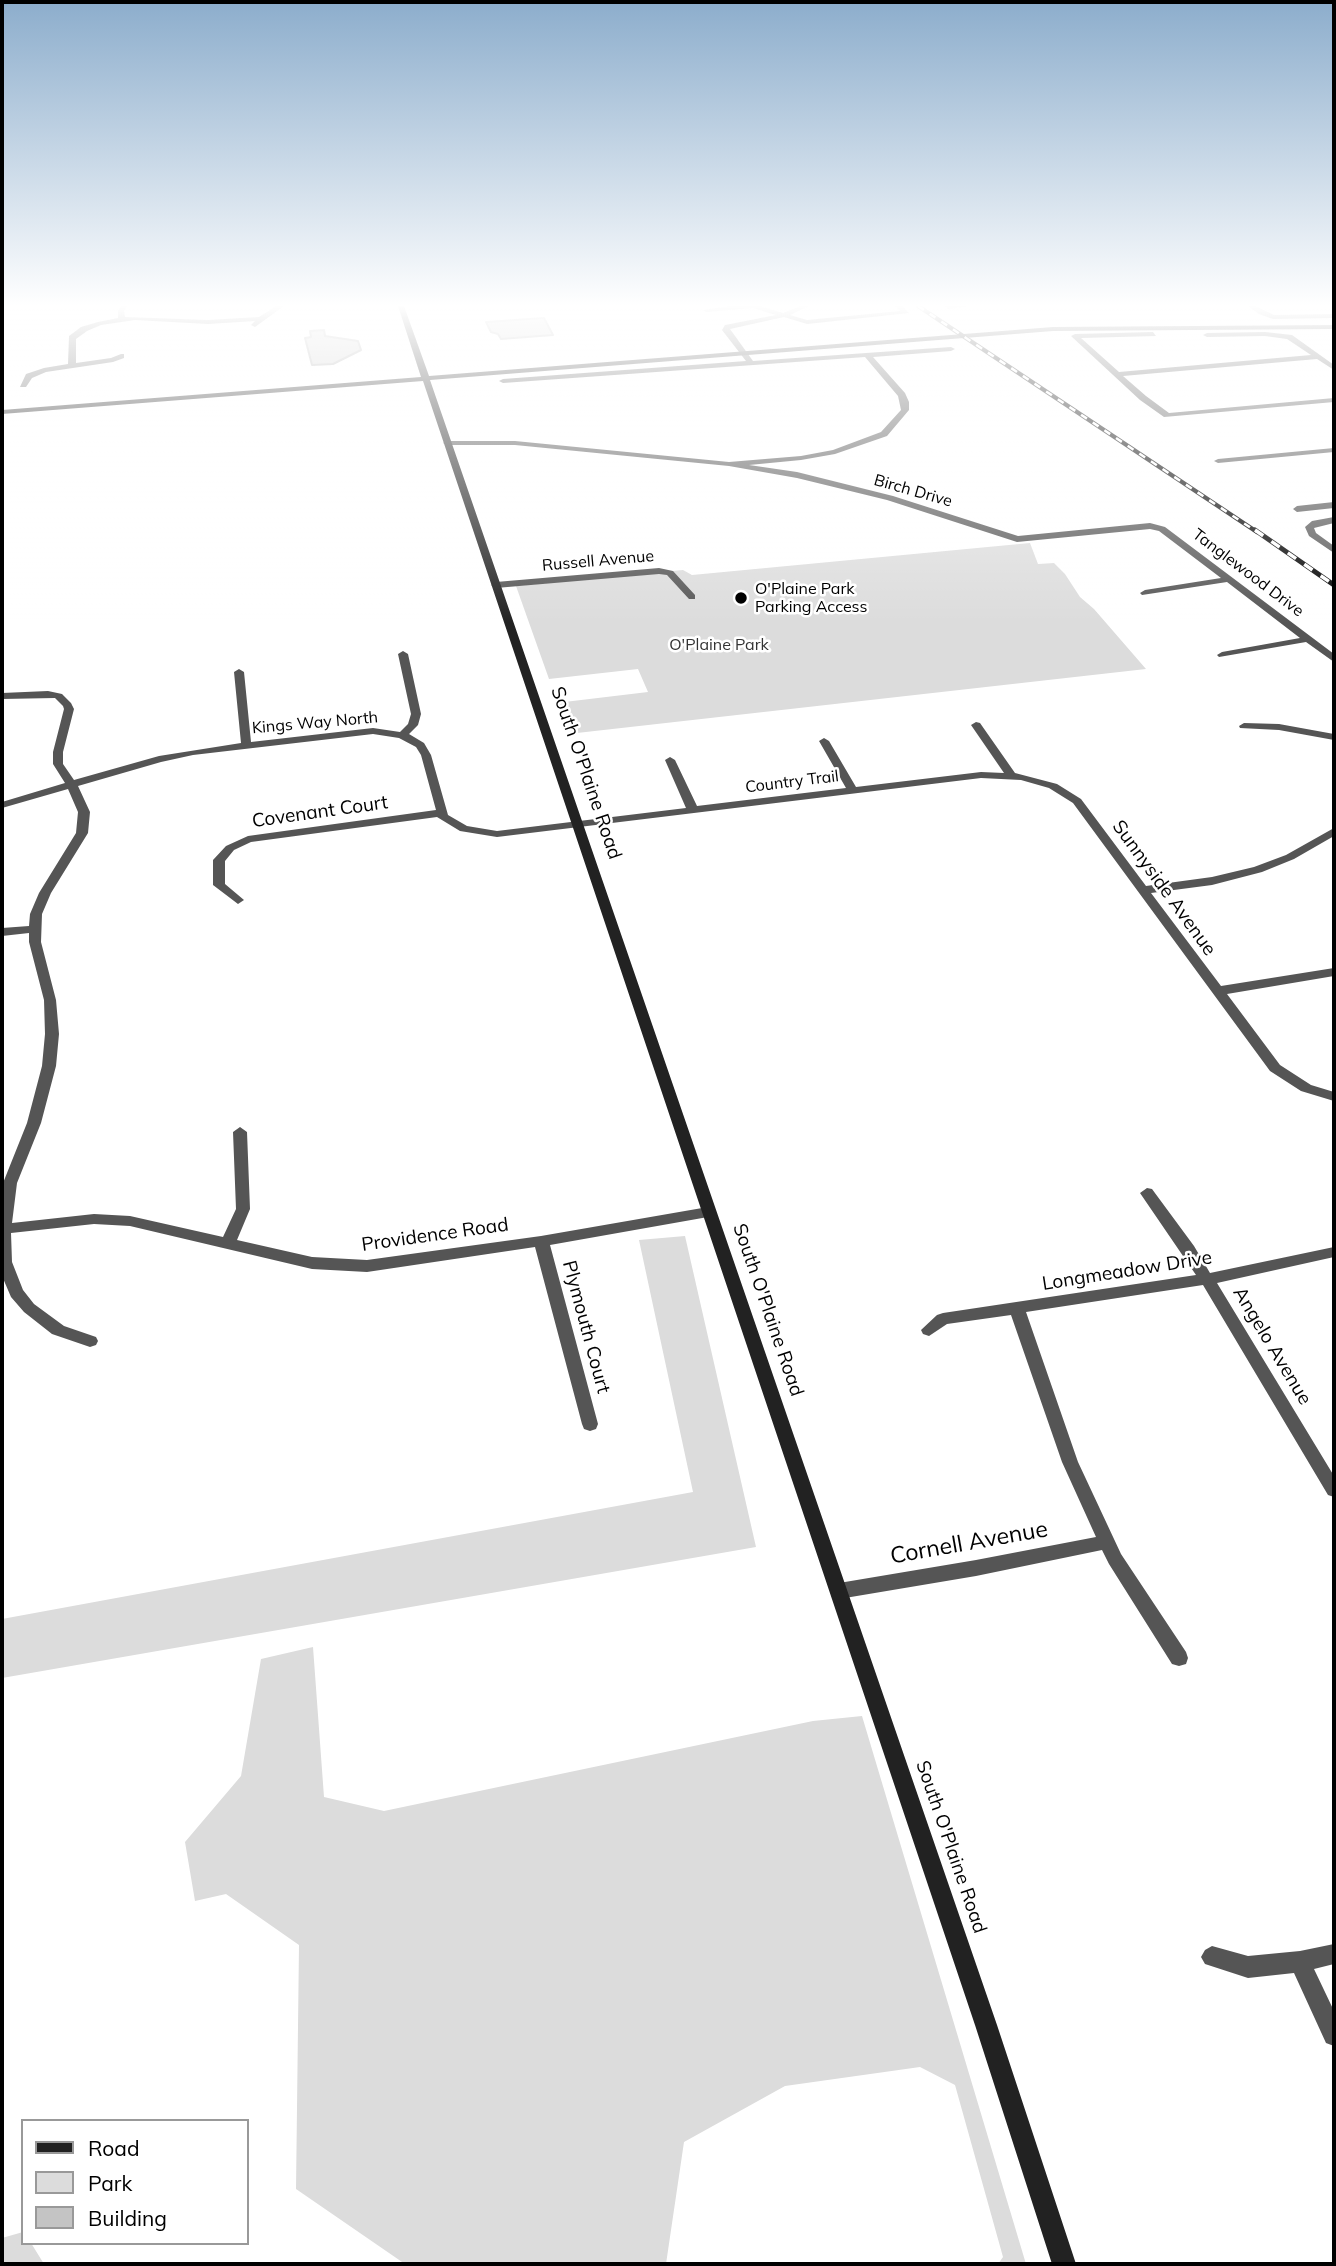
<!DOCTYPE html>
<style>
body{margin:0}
#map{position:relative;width:1336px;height:2266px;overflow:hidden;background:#fff;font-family:Mulish,sans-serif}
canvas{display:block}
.frame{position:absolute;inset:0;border:4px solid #000;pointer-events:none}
.legend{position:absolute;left:21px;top:2119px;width:228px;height:126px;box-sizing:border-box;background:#fff;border:2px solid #999;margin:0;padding:9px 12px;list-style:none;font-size:21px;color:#000}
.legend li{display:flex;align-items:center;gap:14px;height:35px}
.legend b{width:35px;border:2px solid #999}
</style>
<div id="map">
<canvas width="1336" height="2266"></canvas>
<div class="frame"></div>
<ul class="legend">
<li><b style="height:9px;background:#222"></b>Road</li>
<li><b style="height:19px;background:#dcdcdc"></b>Park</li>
<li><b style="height:19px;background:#c4c4c4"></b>Building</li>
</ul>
</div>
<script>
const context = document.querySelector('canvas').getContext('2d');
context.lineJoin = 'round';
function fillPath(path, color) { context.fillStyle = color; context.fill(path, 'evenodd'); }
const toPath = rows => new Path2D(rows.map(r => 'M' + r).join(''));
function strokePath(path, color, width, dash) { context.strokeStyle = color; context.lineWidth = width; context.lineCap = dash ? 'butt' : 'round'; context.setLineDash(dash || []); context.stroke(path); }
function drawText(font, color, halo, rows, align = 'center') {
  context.font = font + ' Mulish,sans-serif'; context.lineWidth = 5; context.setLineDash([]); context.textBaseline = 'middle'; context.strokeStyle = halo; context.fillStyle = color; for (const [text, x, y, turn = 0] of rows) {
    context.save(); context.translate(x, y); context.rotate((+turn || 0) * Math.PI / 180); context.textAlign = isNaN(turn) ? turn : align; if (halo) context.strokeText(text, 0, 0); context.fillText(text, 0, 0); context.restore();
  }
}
fillPath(toPath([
 [1030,543,1038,564,1054,563,1065,574,1080,597,1094,609,1146,669,568,734,556,703,648,692,638,669,549,679,516,586,683,570,692,575],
 [685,1236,756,1547,2,1678,2,1619,693,1492,639,1240],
 [313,1647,324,1797,384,1811,813,1721,862,1716,1026,2264,998,2264,1003,2257,955,2085,920,2067,785,2086,684,2142,666,2264,405,2264,296,2189,299,1945,226,1894,195,1901,185,1842,241,1776,261,1659],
 [23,2232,23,2243,31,2243,44,2264,2,2264,2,2238]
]), '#dcdcdc');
const building = toPath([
 [544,318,553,335,501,339,498,334,491,332,486,322,544,318],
 [324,330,325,336,358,341,361,350,333,364,312,365,305,338,311,337,310,331,324,330]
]);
fillPath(building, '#c4c4c4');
strokePath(building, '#999', 2);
fillPath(toPath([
 [121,306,127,306,124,311,125,317,208,320,259,317,276,306,284,306,255,327,251,325,255,321,208,324,135,320,101,325,87,331,76,339,76,363,111,358,121,354,124,354,124,358,113,362,46,372,32,378,26,387,20,387,26,374,44,368,68,364,69,336,81,327,98,322,118,318,118,311,121,306],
 [730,306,760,306,783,313,800,306,809,306,790,315,807,320,900,311,895,306,902,306,909,313,807,324,784,317,730,329,753,361,951,347,955,349,951,351,873,357,905,393,909,402,909,410,887,436,835,454,801,460,749,465,797,472,893,496,1018,536,1150,523,1165,527,1334,654,1334,662,1306,642,1219,657,1217,655,1222,652,1300,638,1227,582,1142,595,1140,593,1145,590,1221,578,1159,531,1150,529,1017,542,887,500,797,478,729,466,515,445,447,445,443,443,447,441,515,441,729,462,801,456,833,450,881,432,901,410,898,396,865,357,503,383,499,381,503,379,746,361,722,330,725,325,776,315,753,308,706,312,703,310,730,306],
 [945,306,970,306,948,309,945,306],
 [1248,306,1255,306,1274,315,1334,314,1334,318,1273,319,1259,314,1248,306],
 [1153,332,1156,336,1081,338,1119,372,1311,355,1287,339,1265,336,1207,337,1203,335,1207,333,1265,332,1292,335,1334,365,1334,370,1317,359,1123,376,1146,396,1169,413,1334,398,1334,402,1164,417,1140,400,1071,336,1075,334,1153,332],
 [1334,448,1334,452,1218,463,1214,461,1218,459,1334,448],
 [1334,502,1334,508,1297,512,1293,509,1297,506,1334,502],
 [1334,517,1334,523,1314,528,1316,533,1334,546,1334,553,1309,536,1305,527,1312,521,1334,517],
 [659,568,673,571,695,595,695,599,689,599,667,575,659,574,496,588,491,585,496,582,659,568],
 [403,651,408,654,421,714,418,725,409,734,424,743,431,755,448,815,467,826,497,831,686,808,665,760,670,757,675,760,697,806,846,788,819,741,824,738,829,741,856,787,981,772,1004,773,971,725,976,722,980,723,1015,773,1057,784,1081,799,1146,886,1212,877,1254,867,1286,855,1334,828,1334,836,1294,859,1262,872,1212,885,1151,893,1221,986,1334,968,1334,976,1227,994,1280,1065,1311,1085,1334,1092,1334,1101,1301,1091,1270,1071,1073,803,1049,788,1021,780,981,778,497,837,460,831,437,817,251,842,234,850,225,861,225,884,244,900,238,904,213,885,213,860,226,846,248,836,436,810,421,755,416,747,399,738,373,734,193,755,161,762,78,786,90,812,88,833,51,893,42,914,41,942,56,1000,59,1034,56,1066,41,1123,17,1183,12,1223,94,1214,130,1216,223,1237,236,1209,233,1132,240,1127,247,1132,250,1209,237,1240,312,1257,367,1260,541,1236,708,1207,713,1208,715,1212,713,1216,708,1217,550,1245,598,1424,596,1429,590,1431,584,1429,582,1424,535,1247,367,1272,312,1269,130,1226,94,1224,11,1233,12,1262,23,1290,34,1304,64,1326,96,1337,98,1341,96,1345,90,1347,52,1334,24,1312,11,1297,2,1276,3,1183,27,1123,42,1066,45,1034,44,1000,29,942,29,933,2,936,2,928,29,926,30,914,39,893,76,833,78,812,68,789,2,808,2,802,65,783,53,764,53,752,64,709,63,706,55,698,2,699,2,693,48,691,62,694,71,703,74,709,63,752,63,764,74,780,159,756,241,743,234,672,239,669,244,672,251,742,373,728,400,732,408,724,411,714,398,654,403,651],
 [1244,723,1279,724,1334,734,1334,740,1279,730,1240,728,1239,726,1244,723],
 [1147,1188,1152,1189,1194,1246,1210,1273,1334,1247,1334,1257,1217,1283,1334,1476,1334,1497,1328,1495,1203,1285,1026,1312,1078,1462,1121,1554,1186,1652,1188,1658,1186,1664,1179,1666,1172,1664,1109,1564,1102,1550,976,1576,839,1599,833,1597,830,1591,833,1585,839,1583,976,1560,1096,1537,1062,1462,1011,1315,947,1324,929,1336,923,1334,921,1330,937,1315,943,1313,1196,1275,1140,1193,1147,1188],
 [1334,1944,1334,1964,1314,1969,1334,2011,1334,2046,1326,2043,1294,1973,1248,1978,1205,1964,1201,1957,1205,1950,1212,1946,1248,1956,1300,1951,1334,1944]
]), '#555');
fillPath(toPath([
 [398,306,404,306,429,376,1053,327,1334,325,1334,329,1053,331,430,380,997,2025,1076,2264,1052,2264,975,2025,423,381,2,414,2,410,421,377,398,306]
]), '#222');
const railFar1 = toPath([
 [918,306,1257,532]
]);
const rail = toPath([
 [1255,530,1334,585]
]);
strokePath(railFar1, '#000', 4.5);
strokePath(rail, '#000', 5);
strokePath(railFar1, '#fff', 2.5, [7]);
strokePath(rail, '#fff', 3.5, [10]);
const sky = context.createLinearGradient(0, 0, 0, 623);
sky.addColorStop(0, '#8cadcc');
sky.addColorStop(0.49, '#fff');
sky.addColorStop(1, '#ffffff00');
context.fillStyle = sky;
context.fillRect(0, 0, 1336, 623);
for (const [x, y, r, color] of [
 [741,598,7,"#000"]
]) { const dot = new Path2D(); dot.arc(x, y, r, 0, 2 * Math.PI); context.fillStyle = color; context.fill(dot); strokePath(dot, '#fff', 2.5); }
drawText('16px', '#000', '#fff', [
 ["Birch Drive",913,491,16],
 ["Russell Avenue",598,561,-5],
 ["Tanglewood Drive",1248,573,37],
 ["Kings Way North",315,723,-5],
 ["Country Trail",792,782,-7]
]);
drawText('16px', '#000', '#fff', [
 ["O'Plaine Park",755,589],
 ["Parking Access",755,607]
], 'left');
drawText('16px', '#333', '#fff', [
 ["O'Plaine Park",719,645]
]);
drawText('19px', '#000', '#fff', [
 ["South O'Plaine Road",586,773,71],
 ["Covenant Court",320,812,-8],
 ["Sunnyside Avenue",1164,888,54],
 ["Providence Road",435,1235,-8],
 ["Longmeadow Drive",1127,1271,-9],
 ["South O'Plaine Road",768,1310,71],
 ["Plymouth Court",586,1327,75],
 ["Angelo Avenue",1272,1346,59],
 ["South O'Plaine Road",951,1847,71]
]);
drawText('23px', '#000', '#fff', [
 ["Cornell Avenue",969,1543,-10]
]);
</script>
